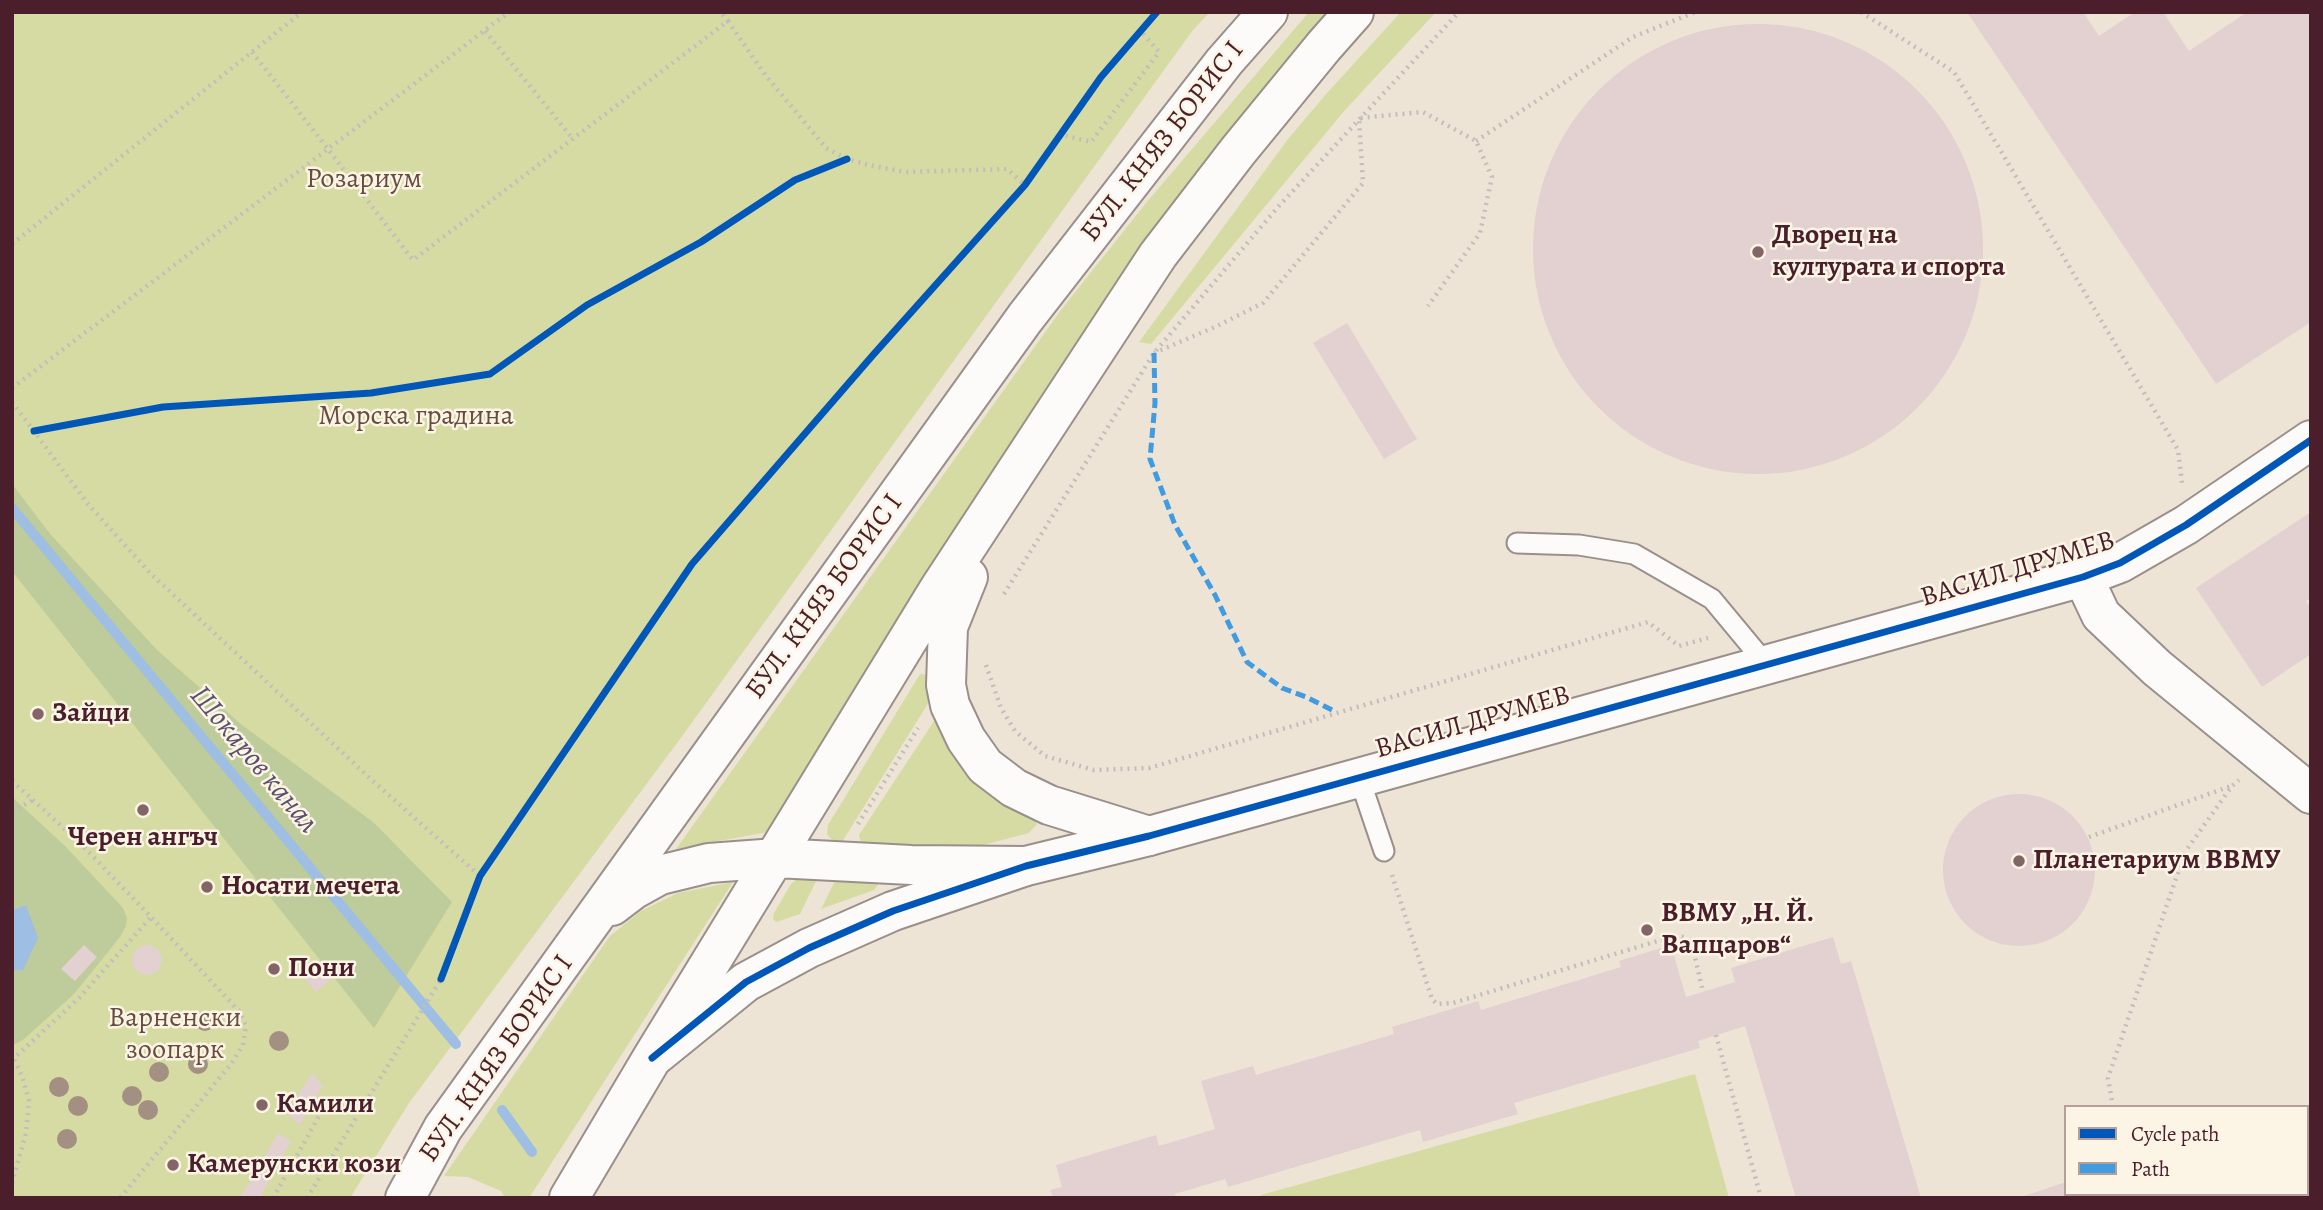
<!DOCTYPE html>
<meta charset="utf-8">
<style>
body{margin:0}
#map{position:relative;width:2323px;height:1210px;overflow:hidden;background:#ede4d6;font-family:Alegreya,serif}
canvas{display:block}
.frame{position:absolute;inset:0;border:14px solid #4a1f2b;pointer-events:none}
.legend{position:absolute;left:2064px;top:1105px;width:245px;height:91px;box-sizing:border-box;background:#fcf5e5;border:2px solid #b59f9b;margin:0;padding:9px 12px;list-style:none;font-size:21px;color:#4a1f2b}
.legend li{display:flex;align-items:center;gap:14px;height:35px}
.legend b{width:35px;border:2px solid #b59f9b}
</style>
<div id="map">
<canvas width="2323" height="1210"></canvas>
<div class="frame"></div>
<ul class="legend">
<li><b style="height:9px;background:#0057b8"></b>Cycle path</li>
<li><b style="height:9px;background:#409be1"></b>Path</li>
</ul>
</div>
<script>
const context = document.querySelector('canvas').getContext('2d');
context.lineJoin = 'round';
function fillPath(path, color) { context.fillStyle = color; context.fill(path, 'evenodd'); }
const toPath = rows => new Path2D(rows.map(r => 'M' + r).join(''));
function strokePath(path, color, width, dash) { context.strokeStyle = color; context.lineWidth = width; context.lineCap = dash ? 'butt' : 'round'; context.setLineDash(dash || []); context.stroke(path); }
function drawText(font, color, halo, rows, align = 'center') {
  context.font = font + ' Alegreya,serif'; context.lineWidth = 5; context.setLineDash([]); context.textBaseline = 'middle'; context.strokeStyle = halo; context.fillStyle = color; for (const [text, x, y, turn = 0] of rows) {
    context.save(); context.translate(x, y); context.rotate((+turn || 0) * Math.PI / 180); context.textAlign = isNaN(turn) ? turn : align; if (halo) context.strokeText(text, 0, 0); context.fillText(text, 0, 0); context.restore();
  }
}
fillPath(toPath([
 [12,12,1210,12,1193,30,680,739,409,1103,350,1198,12,1198],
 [1309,12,1343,12,1093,323,1043,394,972,504,773,831,676,849,1061,310,1146,203],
 [1401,12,1436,12,1345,110,1151,344,1139,342,1288,139,1327,93],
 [920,674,929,675,937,689,842,842,836,845,827,834,828,825],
 [940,712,1011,802,1033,819,1037,824,1029,833,983,845,862,847,859,835],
 [819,875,800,914,776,922,773,919,774,913,791,884,798,878],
 [838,875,880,882,874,890,821,909],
 [733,882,529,1198,505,1198,501,1191,468,1177,444,1176,610,936,641,911,678,893],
 [1695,1074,1729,1198,1261,1198,1261,1195]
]), '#d5dba2');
fillPath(toPath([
 [12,484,51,535,157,650,242,725,373,822,452,902,374,1028,12,571],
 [12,797,66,847,123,908,127,918,126,926,120,937,74,994,24,1039,12,1046,12,971,23,970,26,905,12,910]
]), '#becb9a');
fillPath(toPath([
 [26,905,38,938,23,970,12,971,12,910]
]), '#9fbee3');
strokePath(toPath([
 [12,508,456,1044],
 [502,1110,532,1152]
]), '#9fbee3', 10);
fillPath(toPath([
 [1967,12,2083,12,2099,36,2135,12,2163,12,2189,51,2247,12,2311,12,2311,322,2216,384],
 '1533 249a225 225 0 1 1 450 0a225 225 0 1 1-450 0Z',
 [1347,323,1417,439,1384,459,1313,343],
 [2311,512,2311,598,2306,601,2311,608,2311,654,2262,687,2196,588],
 '1943 870a76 76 0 1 1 152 0a76 76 0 1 1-152 0Z',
 [1833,937,1841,964,1851,961,1921,1198,1796,1198,1745,1026,1698,1041,1700,1048,1514,1103,1518,1114,1423,1142,1420,1130,1228,1187,1225,1179,1175,1194,1176,1198,1053,1198,1050,1190,1062,1187,1056,1165,1156,1135,1159,1146,1215,1129,1201,1081,1253,1066,1256,1075,1394,1034,1392,1027,1478,1001,1481,1010,1621,967,1619,961,1671,945,1686,997,1735,982,1731,968],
 '132 960a15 15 0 1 1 30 0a15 15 0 1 1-30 0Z',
 [84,945,97,957,75,981,61,969],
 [321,961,334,977,316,992,303,977],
 [312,1073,323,1085,300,1125,286,1113],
 [2311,1104,2311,1198,2018,1198,2066,1182,2066,1194,2307,1194,2307,1105],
 [278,1133,291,1141,260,1198,240,1198]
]), '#e3d0d0');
const service = toPath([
 [1517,543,1579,545,1634,554,1712,599,1766,664],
 [1359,777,1384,851]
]);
const minor = toPath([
 [2083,577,2101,615,2157,668,2311,794]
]);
const tertiary = toPath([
 [656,1055,746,982,809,948,893,911,1026,866,1149,836,2083,577,2120,563,2186,525,2311,440]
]);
const secondary = toPath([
 [968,577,948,627,946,685,950,705,966,739,985,766,1014,788,1049,805,1149,836],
 [612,906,633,890,660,875,709,863,776,858,911,865,1026,866],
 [405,1198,443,1128,1025,318,1224,62,1268,12],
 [569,1198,652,1058,939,589,1158,255,1238,151,1324,46,1354,12]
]);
strokePath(service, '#9a8f8a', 23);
strokePath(minor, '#9a8f8a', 42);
strokePath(tertiary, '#9a8f8a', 42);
strokePath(secondary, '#9a8f8a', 42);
strokePath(toPath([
 [1861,12,1954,72,2178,450,2182,483],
 [728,21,766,76,826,148,847,159,868,165,906,172,1007,169,1025,185],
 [485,31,573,139],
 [252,52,328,149,509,12],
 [1059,134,1091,142,1159,52,1141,31],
 [1476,141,1633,37,1695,12],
 [12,244,302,12],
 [1154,353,1215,327,1263,303,1363,183,1359,118,1423,112,1476,141,1492,177,1480,233,1428,306],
 [12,388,328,149,413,260,728,21,721,12],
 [12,402,88,504,151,574,374,782,480,876],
 [34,431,163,407,371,393,490,374,587,305,701,242,795,180,847,159],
 [1004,594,1154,353,1278,207,1459,12],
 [986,665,1001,708,1015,731,1045,756,1094,770,1149,768,1648,622,1679,646,1708,638],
 [12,781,80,843,151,917,239,1011,246,1026,243,1045,231,1064,120,1198],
 [12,812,33,800],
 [858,824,918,728],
 [2089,837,2231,786],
 [1392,875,1432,999,1437,1004,1453,1003,1674,936,1684,937,1692,944,1703,992],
 [1716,1035,1761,1198],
 [12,1060,79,998,151,917],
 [2113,1107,2108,1078,2185,852,2232,786,2239,780],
 [12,1183,26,1133,29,1101,22,1076,14,1059],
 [273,1198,323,1109],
 [307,1198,441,979,480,876,692,564,873,355,1025,185,1101,77,1157,12]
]), '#c3bdbc', 4.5, [2, 5]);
strokePath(service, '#fcfbf9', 19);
strokePath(minor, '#fcfbf9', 38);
strokePath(tertiary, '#fcfbf9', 38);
strokePath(secondary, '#fcfbf9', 38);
strokePath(toPath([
 [1154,353,1155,403,1150,459,1175,525,1215,595,1247,662,1282,688,1306,697,1336,712]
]), '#409be1', 5, [10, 5]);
strokePath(toPath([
 [34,431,163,407,371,393,490,374,587,305,701,242,795,180,847,159],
 [441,979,480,876,692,564,873,355,1025,185,1101,77,1157,12],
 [652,1058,746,982,809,948,893,911,1026,866,1149,836,2083,577,2120,563,2186,525,2311,440]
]), '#0057b8', 7);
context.fillStyle = '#a49082';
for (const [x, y] of [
 [205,1021],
 [279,1041],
 [198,1064],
 [159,1072],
 [59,1087],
 [132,1096],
 [78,1106],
 [148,1110],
 [67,1139]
]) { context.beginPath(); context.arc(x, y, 10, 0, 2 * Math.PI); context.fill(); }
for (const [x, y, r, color] of [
 [1758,252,7,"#836467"],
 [38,714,7,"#836467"],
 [143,810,7,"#836467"],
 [2019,861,7,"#836467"],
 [207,887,7,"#836467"],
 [1647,930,7,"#836467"],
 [274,969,7,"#836467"],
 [262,1105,7,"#836467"],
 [173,1165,7,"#836467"]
]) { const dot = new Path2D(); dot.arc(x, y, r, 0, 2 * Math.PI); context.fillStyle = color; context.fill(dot); strokePath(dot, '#fcf5e5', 2.5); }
drawText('28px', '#4a1f2b', '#fcf5e5', [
 ["БУЛ. КНЯЗ БОРИС I",1163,142,-52],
 ["ВАСИЛ ДРУМЕВ",2018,570,-17],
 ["БУЛ. КНЯЗ БОРИС I",825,597,-54],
 ["ВАСИЛ ДРУМЕВ",1473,723,-16],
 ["БУЛ. КНЯЗ БОРИС I",497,1059,-55]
]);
drawText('28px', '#684c3e', '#fcf5e5', [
 ["Розариум",364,180],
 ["Морска градина",416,417],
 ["Варненски",175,1019],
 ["зоопарк",175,1051]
]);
drawText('bold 28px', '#4a1f2b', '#fcf5e5', [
 ["Дворец на",1772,236],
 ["културата и спорта",1772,268],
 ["Зайци",52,714],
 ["Черен ангъч",143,838,"center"],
 ["Планетариум ВВМУ",2033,861],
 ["Носати мечета",221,887],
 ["ВВМУ „Н. Й.",1661,914],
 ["Вапцаров“",1661,946],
 ["Пони",288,969],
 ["Камили",276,1105],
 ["Камерунски кози",187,1165]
], 'left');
drawText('italic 30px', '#5c516d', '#fcf5e5', [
 ["Шокаров канал",253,760,50]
]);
</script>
